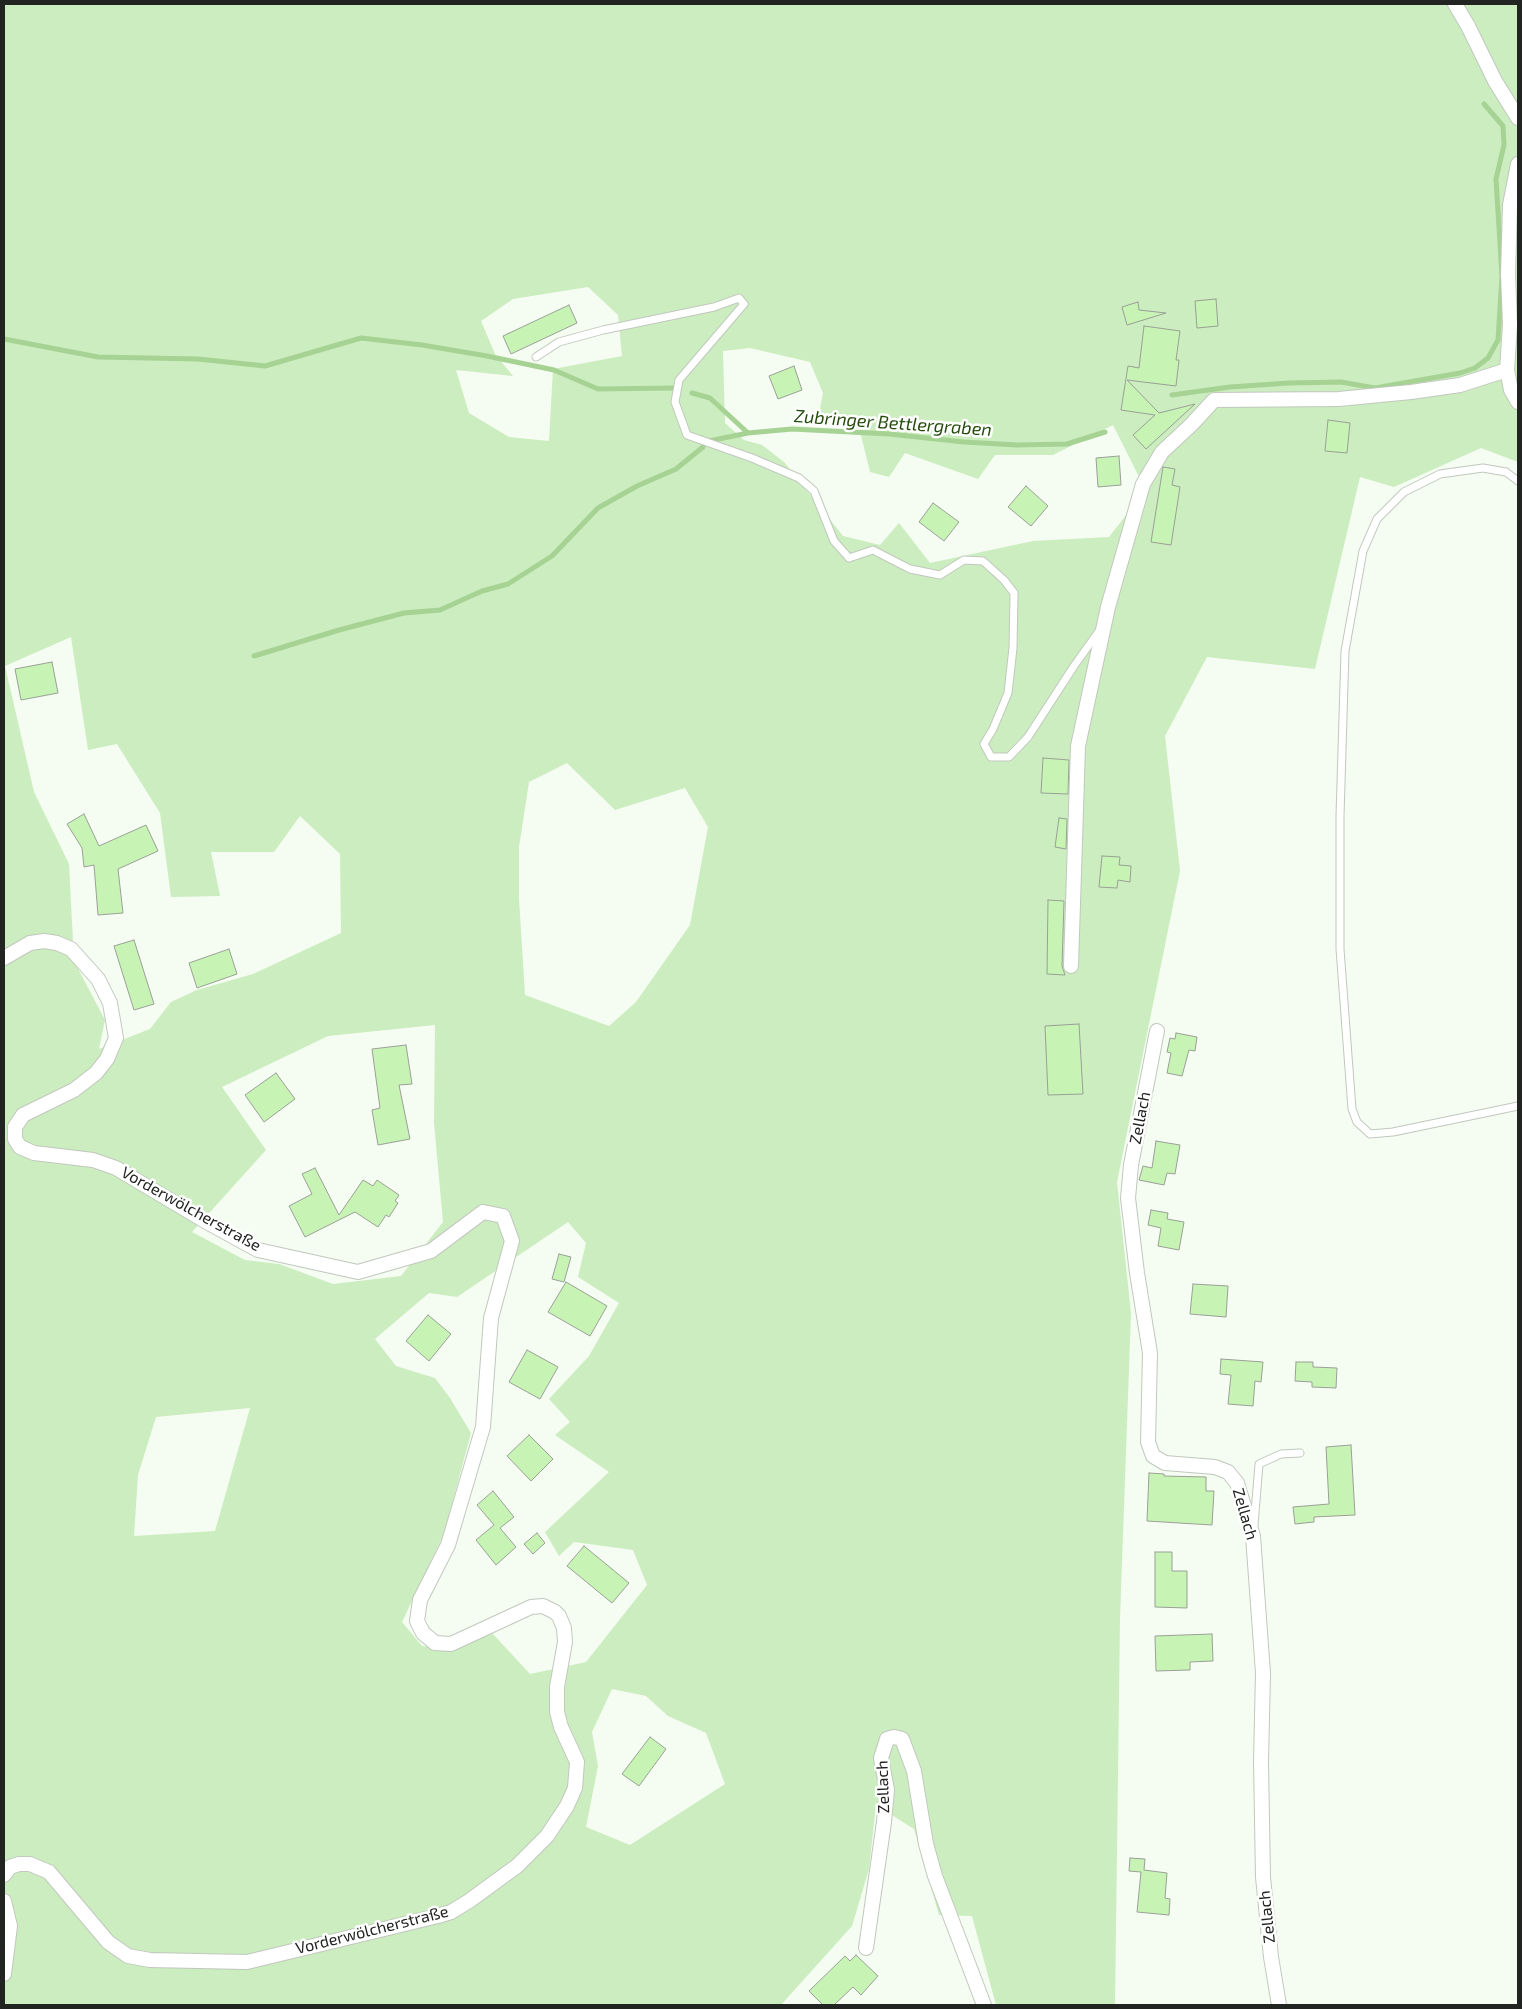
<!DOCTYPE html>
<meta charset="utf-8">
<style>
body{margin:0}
#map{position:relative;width:1522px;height:2009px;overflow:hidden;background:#f5fcf2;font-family:"Exo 2",sans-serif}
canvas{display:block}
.frame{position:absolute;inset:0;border:5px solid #212420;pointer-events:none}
</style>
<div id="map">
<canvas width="1522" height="2009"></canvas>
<div class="frame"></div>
</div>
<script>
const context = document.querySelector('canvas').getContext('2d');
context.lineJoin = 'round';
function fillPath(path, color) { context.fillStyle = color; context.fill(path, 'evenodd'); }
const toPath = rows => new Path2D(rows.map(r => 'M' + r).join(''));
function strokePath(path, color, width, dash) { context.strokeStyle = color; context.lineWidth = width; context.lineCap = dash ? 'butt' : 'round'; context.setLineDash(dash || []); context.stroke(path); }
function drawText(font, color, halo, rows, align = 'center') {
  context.font = font + ' "Exo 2",sans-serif'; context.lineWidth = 5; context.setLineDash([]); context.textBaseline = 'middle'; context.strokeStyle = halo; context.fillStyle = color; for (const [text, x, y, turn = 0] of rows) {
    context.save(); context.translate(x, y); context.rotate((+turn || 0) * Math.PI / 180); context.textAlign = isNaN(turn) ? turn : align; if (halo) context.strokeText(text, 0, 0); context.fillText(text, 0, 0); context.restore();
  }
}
fillPath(toPath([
 [4,4,1518,4,1518,462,1481,448,1394,487,1360,477,1315,669,1207,657,1165,736,1180,871,1117,1182,1131,1313,1120,1618,1115,2005,996,2005,972,1916,939,1915,914,1829,876,1805,869,1869,852,1926,781,2005,4,2005],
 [588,287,618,315,622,356,553,369,549,441,509,437,469,413,456,370,513,376,495,354,481,321,513,299],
 [750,348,810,362,823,393,818,419,857,419,870,472,889,477,905,453,978,479,995,455,1053,455,1113,425,1139,477,1127,514,1109,537,1033,541,930,563,899,523,880,545,843,536,784,462,762,445,744,440,725,423,723,351],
 [71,637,88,750,117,744,160,813,171,897,220,896,211,852,274,852,300,816,340,854,341,933,253,974,197,990,171,1002,150,1029,99,1049,105,1020,74,961,69,864,34,792,5,666],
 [567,763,615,810,685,788,708,827,690,925,636,1002,609,1026,525,995,519,899,519,847,529,782],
 [435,1025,434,1123,443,1222,401,1276,333,1284,279,1264,245,1260,192,1232,266,1150,222,1087,328,1036],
 [568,1222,586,1243,578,1277,619,1303,589,1356,549,1399,570,1422,555,1435,609,1472,545,1532,559,1556,574,1542,633,1550,647,1585,586,1662,530,1674,492,1633,453,1648,422,1646,402,1622,444,1534,471,1433,450,1398,435,1378,396,1366,375,1339,429,1293,457,1297],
 [250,1408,215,1531,134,1536,138,1475,156,1417],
 [612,1689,646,1696,668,1716,706,1733,725,1784,630,1845,586,1827,598,1766,592,1732]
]), '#ccedbf');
strokePath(toPath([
 [4,339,98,357,198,359,265,366,361,338,422,345,487,356,554,370,598,389,673,388],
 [692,393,710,398,748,433,792,429,889,434,964,442,1017,445,1067,444,1105,432],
 [1172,395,1230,387,1289,383,1341,382,1375,388,1460,373,1475,368,1488,358,1498,340,1502,276,1496,179,1504,145,1503,126,1484,104],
 [709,441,748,433],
 [254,656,339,630,404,613,440,610,482,591,508,584,552,556,598,508,637,486,676,469,703,447]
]), '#a6d294', 5);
const building = toPath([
 [1216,299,1218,326,1197,328,1195,301,1216,299],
 [1138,302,1139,310,1166,313,1127,325,1122,307,1138,302],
 [569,305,577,323,511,354,503,336,569,305],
 [1144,326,1180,331,1176,360,1179,360,1176,386,1127,380,1159,413,1195,404,1146,449,1133,435,1155,415,1121,410,1128,366,1139,368,1144,326],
 [794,366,802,390,778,399,769,376,794,366],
 [1328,420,1350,423,1347,453,1325,451,1328,420],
 [1119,456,1121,485,1098,487,1096,458,1119,456],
 [1163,467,1175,469,1172,485,1180,487,1171,545,1151,542,1163,467],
 [1026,486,1048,506,1031,526,1008,507,1026,486],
 [933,503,959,522,944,541,919,522,933,503],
 [52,662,58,693,21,700,15,669,52,662],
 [1043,758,1069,760,1068,794,1041,793,1043,758],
 [84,814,99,846,146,825,158,851,118,869,123,913,98,915,94,865,84,867,82,848,67,824,84,814],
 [1059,818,1067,819,1066,849,1055,847,1059,818],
 [1102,856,1120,857,1119,865,1131,866,1130,882,1118,880,1117,888,1099,887,1102,856],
 [1048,900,1064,901,1062,966,1065,975,1047,974,1048,900],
 [134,940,154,1004,134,1010,114,946,134,940],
 [229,949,237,974,197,988,189,963,229,949],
 [1079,1024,1083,1094,1048,1095,1045,1026,1079,1024],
 [1176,1033,1197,1037,1195,1051,1189,1050,1182,1076,1167,1073,1171,1053,1167,1052,1170,1038,1175,1039,1176,1033],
 [406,1045,412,1084,399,1085,410,1139,378,1145,372,1110,380,1108,372,1049,406,1045],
 [276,1073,295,1099,264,1122,245,1095,276,1073],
 [1156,1141,1180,1145,1175,1174,1167,1173,1164,1185,1139,1180,1143,1166,1152,1168,1156,1141],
 [315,1168,339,1215,363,1180,373,1186,377,1180,399,1195,395,1201,398,1203,389,1217,386,1215,378,1227,355,1212,305,1237,289,1206,312,1194,302,1174,315,1168],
 [1151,1210,1168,1213,1167,1219,1184,1222,1179,1250,1158,1246,1161,1228,1148,1225,1151,1210],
 [559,1254,571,1257,564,1282,552,1279,559,1254],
 [566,1282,607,1306,590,1336,548,1312,566,1282],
 [1193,1284,1228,1286,1226,1317,1190,1314,1193,1284],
 [428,1315,451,1334,429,1361,406,1341,428,1315],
 [527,1350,558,1367,540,1399,509,1382,527,1350],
 [1221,1359,1263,1362,1261,1382,1255,1381,1253,1406,1228,1404,1231,1375,1220,1374,1221,1359],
 [1296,1362,1313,1362,1313,1367,1337,1368,1336,1388,1312,1387,1312,1382,1295,1381,1296,1362],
 [529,1435,553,1459,531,1481,507,1456,529,1435],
 [1351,1445,1355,1515,1314,1517,1314,1522,1295,1524,1293,1507,1329,1504,1326,1447,1351,1445],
 [1149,1473,1164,1474,1164,1476,1206,1477,1206,1491,1214,1491,1212,1525,1147,1521,1149,1473],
 [493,1491,514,1517,500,1528,516,1547,496,1565,476,1540,494,1525,477,1505,493,1491],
 [537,1533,545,1543,533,1554,524,1544,537,1533],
 [584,1546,629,1583,612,1603,567,1566,584,1546],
 [1155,1552,1172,1552,1172,1571,1187,1571,1187,1608,1155,1607,1155,1552],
 [1212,1634,1213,1661,1190,1662,1190,1670,1156,1671,1155,1636,1212,1634],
 [650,1737,666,1749,639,1786,622,1774,650,1737],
 [1130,1858,1145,1859,1144,1870,1167,1873,1165,1898,1170,1899,1169,1915,1137,1912,1141,1872,1129,1871,1130,1858],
 [856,1955,878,1976,861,1995,853,1987,834,2005,823,2005,809,1991,845,1956,850,1961,856,1955]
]);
fillPath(building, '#c7f4b4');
strokePath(building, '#9aa097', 1);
const lane = toPath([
 [536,357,559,342,603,330,714,307,739,298,744,304,679,380,675,402,687,435,752,458,799,478,814,491,834,541,849,558,873,550,910,569,940,575,964,560,983,561,1004,580,1014,593,1013,648,1008,693,993,729,984,744,991,757,1009,757,1028,737,1074,666,1099,631],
 [1518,481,1506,472,1483,468,1440,474,1404,492,1377,519,1363,551,1345,651,1340,816,1340,949,1352,1109,1357,1122,1370,1134,1393,1132,1518,1106],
 [1254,1525,1259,1464,1281,1454,1300,1453]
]);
const street = toPath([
 [1455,4,1468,26,1495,81,1518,118],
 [1518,164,1510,205,1508,274,1510,325,1507,370,1511,390,1518,402],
 [4,958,30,943,44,941,57,943,71,949,98,979,110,1003,116,1038,107,1059,96,1073,74,1090,23,1115,15,1127,15,1139,20,1147,34,1153,93,1160,116,1168,205,1221,258,1250,358,1272,431,1251,483,1212,503,1216,512,1241,491,1318,483,1427,448,1545,420,1600,417,1621,423,1633,435,1643,451,1644,531,1607,543,1606,555,1612,559,1616,564,1628,565,1642,557,1687,557,1712,561,1727,577,1762,575,1788,567,1806,547,1836,517,1866,469,1901,451,1912,438,1916,247,1962,150,1960,128,1956,108,1942,49,1872,30,1864,19,1864,10,1867,4,1875],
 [1071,966,1078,746,1108,607,1143,484,1162,452,1192,424,1214,400,1339,399,1411,392,1460,385,1507,370],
 [1157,1031,1131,1165,1128,1198,1137,1273,1150,1353,1148,1442,1153,1456,1165,1463,1215,1467,1228,1472,1237,1483,1253,1536,1263,1673,1261,1762,1263,1877,1271,1957,1279,2005],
 [4,1901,10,1926,4,1974],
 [866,1948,884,1822,887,1790,881,1758,887,1739,894,1737,902,1739,914,1771,926,1844,935,1876,984,2005]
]);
strokePath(lane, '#c1c8be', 9);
strokePath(street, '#c1c8be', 16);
strokePath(lane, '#fff', 7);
strokePath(street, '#fff', 14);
drawText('16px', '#212420', '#fff', [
 ["Zellach",1140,1118,-79],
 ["Vorderwölcherstraße",191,1209,29],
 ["Zellach",1245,1514,74],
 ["Zellach",883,1787,-92],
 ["Zellach",1267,1917,-96],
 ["Vorderwölcherstraße",372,1930,-14]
]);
drawText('italic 18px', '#244c0d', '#fff', [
 ["Zubringer Bettlergraben",893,423,4]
]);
</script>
